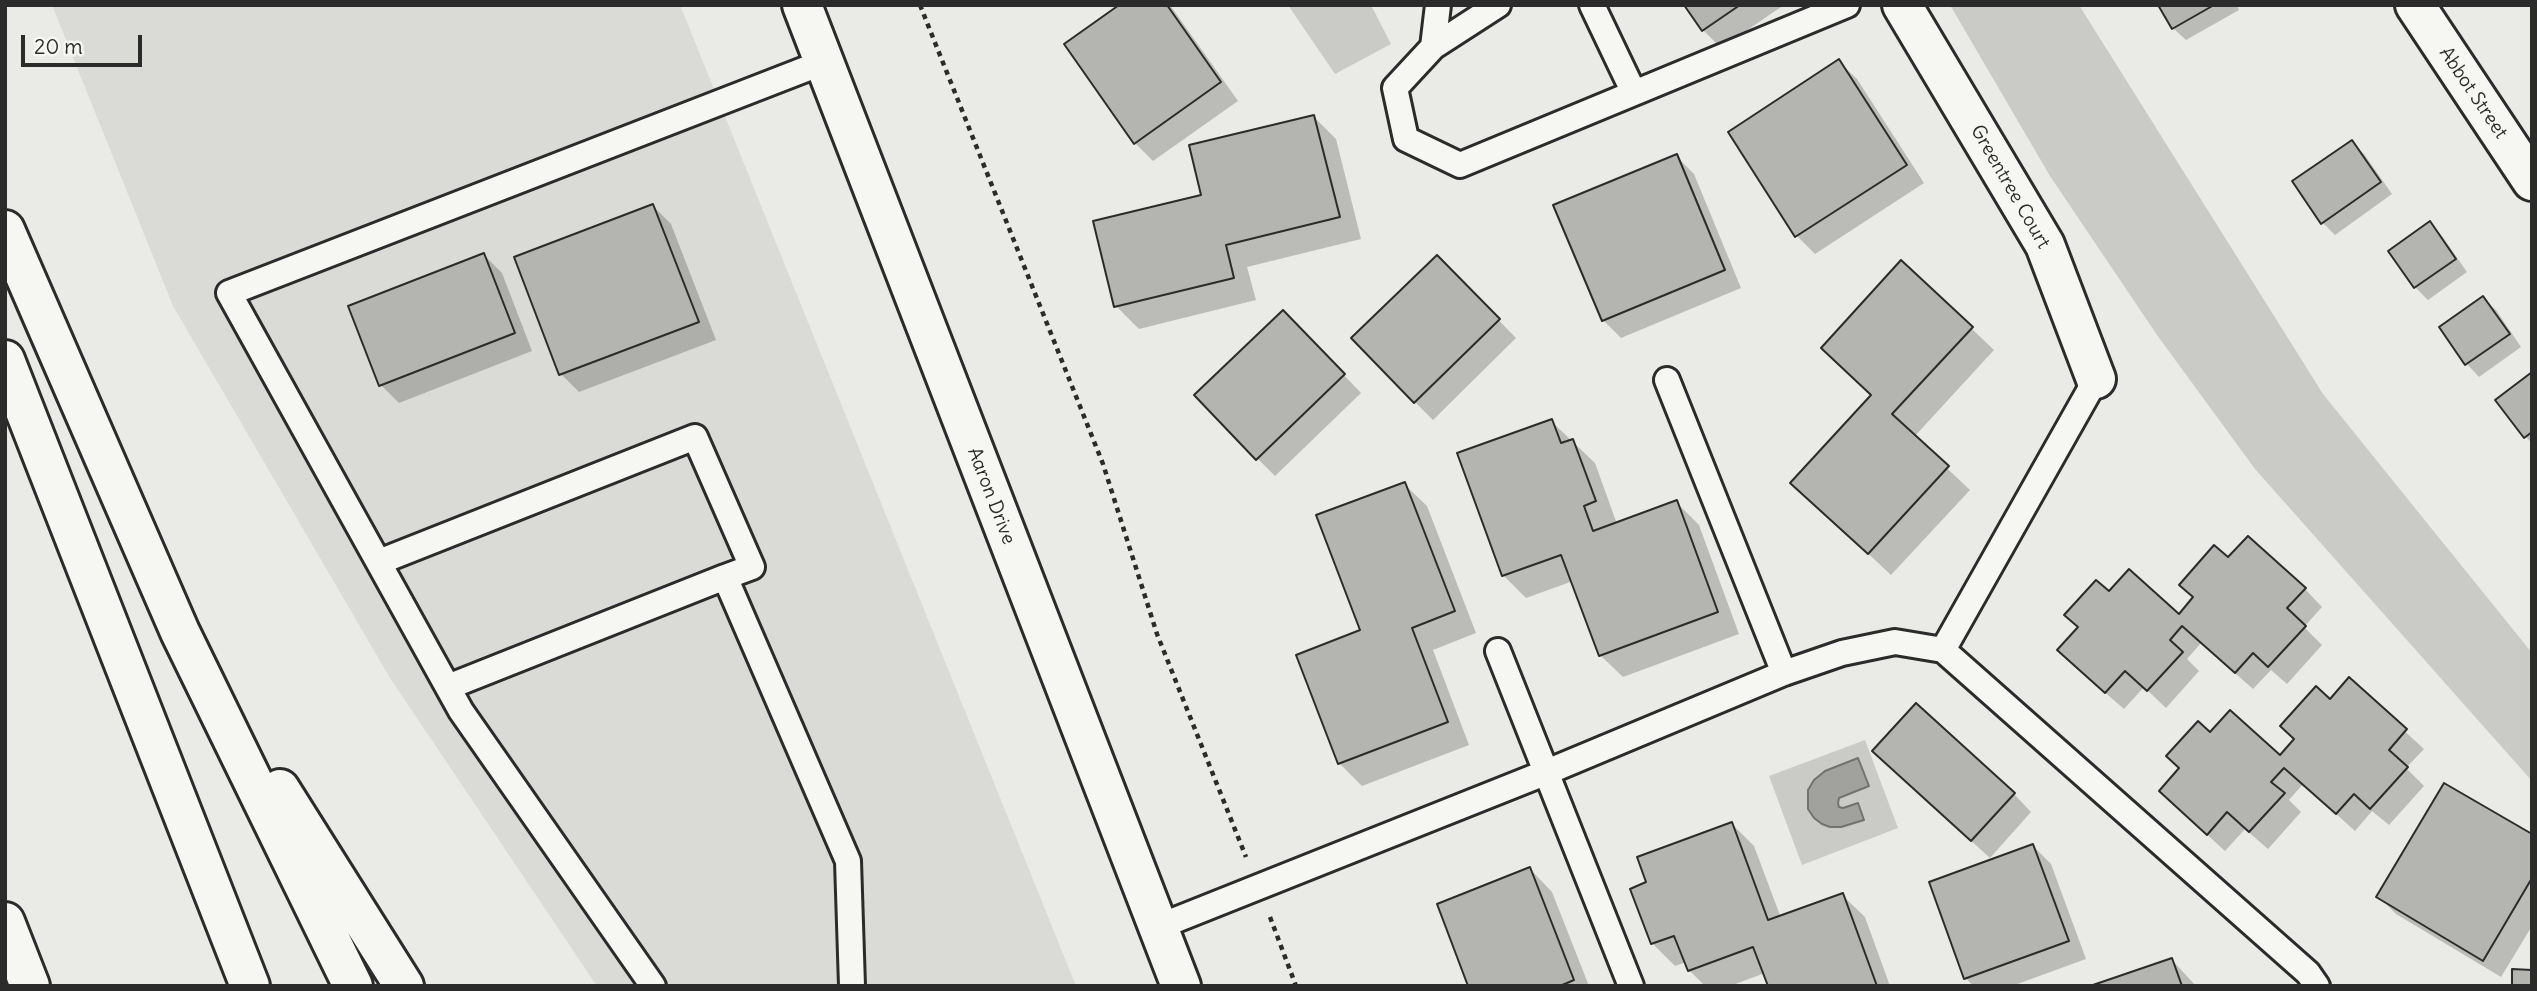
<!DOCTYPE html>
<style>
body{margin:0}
#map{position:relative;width:2537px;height:991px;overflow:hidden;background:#eaeae6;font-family:Delius,sans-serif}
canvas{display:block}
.frame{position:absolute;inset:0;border:7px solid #2b2b2b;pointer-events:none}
.scale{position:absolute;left:21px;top:35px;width:121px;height:32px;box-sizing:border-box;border:4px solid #2b2b2b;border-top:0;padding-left:9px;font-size:21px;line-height:24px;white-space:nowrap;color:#2b2b2b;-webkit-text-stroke:5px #f6f6f2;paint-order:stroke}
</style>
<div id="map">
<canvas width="2537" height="991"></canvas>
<div class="frame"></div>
<div class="scale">20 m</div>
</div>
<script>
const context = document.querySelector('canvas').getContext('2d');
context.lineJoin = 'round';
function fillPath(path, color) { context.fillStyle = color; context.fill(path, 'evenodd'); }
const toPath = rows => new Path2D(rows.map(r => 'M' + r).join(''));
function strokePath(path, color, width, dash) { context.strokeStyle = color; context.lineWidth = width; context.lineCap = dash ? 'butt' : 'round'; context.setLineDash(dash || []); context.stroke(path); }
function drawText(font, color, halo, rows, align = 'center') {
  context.font = font + ' Delius,sans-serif'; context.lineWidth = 6; context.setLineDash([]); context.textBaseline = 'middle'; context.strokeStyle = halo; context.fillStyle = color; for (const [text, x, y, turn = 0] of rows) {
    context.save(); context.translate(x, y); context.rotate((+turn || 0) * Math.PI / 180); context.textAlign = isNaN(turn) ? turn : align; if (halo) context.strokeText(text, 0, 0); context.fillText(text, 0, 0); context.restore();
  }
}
fillPath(toPath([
 [52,5,680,5,1076,986,597,986,390,678,173,306]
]), '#dadad6');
fillPath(toPath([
 [1288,5,1371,5,1391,44,1335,74],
 [1950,5,2079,5,2323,394,2532,653,2532,781,2255,469,2157,335,2050,176],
 [1865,740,1898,828,1802,865,1769,776]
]), '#cacac7');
const water = toPath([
 [1858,758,1869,786,1839,798,1838,803,1839,807,1843,808,1858,803,1864,820,1841,827,1830,827,1822,824,1814,818,1808,809,1808,790,1814,780,1825,771,1858,758]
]);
fillPath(water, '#a1a19e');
strokePath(water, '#727270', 2);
fillPath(toPath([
 [1122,5,1170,5,1238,101,1153,161,1135,143],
 [1686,5,1784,5,1721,48,1703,30],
 [2160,5,2237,5,2239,10,2186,40,2173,28],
 [1839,62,1857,79,1924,183,1815,254,1797,236,1730,133],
 [1314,117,1336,139,1361,239,1247,267,1256,300,1139,329,1116,306,1203,197],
 [2351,142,2364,154,2392,194,2335,235,2323,223],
 [1676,156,1694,174,1741,288,1621,338,1603,320],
 [653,206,671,224,716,340,579,392,561,374,516,258],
 [2430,224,2442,236,2467,272,2428,300,2415,287,2390,251],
 [484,255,502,273,532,351,399,403,381,385],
 [1437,257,1516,338,1433,420,1415,402],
 [2483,298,2496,310,2521,347,2479,377,2467,364,2441,327],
 [1971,328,1994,350,1914,437,1970,490,1891,575,1793,483],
 [1301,330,1361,393,1275,476,1257,458],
 [2532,374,2532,443,2525,436],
 [1551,421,1595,463,1617,524,1676,502,1699,525,1739,634,1623,677,1600,655,1573,581,1526,598,1503,575],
 [1404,484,1427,506,1476,633,1433,650,1469,745,1362,786,1339,763,1363,631],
 [2229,560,2305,589,2322,607,2304,627,2322,645,2287,684,2271,670,2253,689,2201,643,2187,659,2199,671,2166,708,2144,687,2124,709,2077,668,2109,594,2179,616],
 [2349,680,2424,749,2406,768,2424,786,2389,825,2372,811,2355,831,2303,784,2289,800,2301,812,2268,849,2245,829,2225,851,2179,809,2210,735,2280,757],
 [1892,769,2014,794,2031,812,1990,858],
 [1732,824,1754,846,1781,918,1842,895,1865,917,1890,986,1769,986,1765,973,1730,986,1705,986,1689,970,1686,962,1675,966,1652,943,1648,883],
 [2532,837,2532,926,2501,977,2396,914,2379,897],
 [2033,846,2051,864,2086,959,2012,986,1973,986,1966,978],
 [1530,869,1552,892,1589,986,1470,986],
 [2172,960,2196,986,2096,986]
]), '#0003');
const building = toPath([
 [1119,5,1167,5,1221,82,1134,144,1064,44,1119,5],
 [1684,5,1740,5,1702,31,1684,5],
 [2158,5,2214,5,2172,29,2158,5],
 [1839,59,1907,165,1795,237,1728,132,1839,59],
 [1314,115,1340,217,1226,245,1234,278,1114,307,1093,221,1201,195,1189,145,1314,115],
 [2352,140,2381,182,2321,224,2292,181,2352,140],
 [1677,154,1725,270,1602,321,1553,205,1677,154],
 [653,204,699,322,559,375,514,257,653,204],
 [2430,221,2456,259,2414,288,2388,251,2430,221],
 [484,253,515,333,379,386,348,306,484,253],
 [1437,255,1500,319,1414,403,1351,338,1437,255],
 [1901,260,1973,327,1892,414,1949,466,1868,554,1790,483,1871,395,1821,348,1901,260],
 [2483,296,2510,334,2465,365,2439,327,2483,296],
 [1283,310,1345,374,1256,460,1194,395,1283,310],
 [2532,372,2532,432,2524,438,2495,400,2532,372],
 [1552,419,1561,443,1573,439,1596,501,1584,506,1593,531,1677,500,1718,612,1599,656,1561,555,1502,576,1457,453,1552,419],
 [1405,482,1455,611,1412,628,1448,722,1338,764,1296,655,1360,630,1316,515,1405,482],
 [2248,536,2306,588,2287,608,2306,626,2268,667,2253,653,2235,673,2182,626,2170,640,2183,652,2147,691,2125,671,2105,693,2057,650,2078,627,2064,615,2096,580,2109,591,2129,569,2179,614,2193,597,2179,585,2214,545,2228,557,2248,536],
 [2349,677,2407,729,2389,750,2408,767,2370,809,2354,794,2336,814,2284,768,2271,782,2285,793,2249,832,2227,812,2207,835,2159,791,2179,768,2166,756,2198,721,2210,732,2230,710,2280,755,2294,739,2280,726,2316,686,2330,699,2349,677],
 [1916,703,2015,793,1971,841,1872,751,1916,703],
 [2444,783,2532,834,2532,878,2483,961,2376,897,2444,783],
 [1732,822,1768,920,1843,893,1877,986,1768,986,1753,947,1688,971,1674,936,1651,944,1630,889,1646,882,1637,857,1732,822],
 [2033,844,2069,941,1964,979,1929,882,2033,844],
 [1530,867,1574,980,1560,986,1468,986,1437,904,1530,867],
 [2172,958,2182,986,2090,986,2172,958],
 [2512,969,2532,970,2532,986,2512,986,2512,969]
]);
fillPath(building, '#b4b4b1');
strokePath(building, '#2b2b2b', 2);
const service = toPath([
 [1438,5,1433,47,1395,88,1406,139,1460,165,1847,5],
 [1592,5,1634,93],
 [1433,47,1498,5],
 [1667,380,1784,673],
 [379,562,695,437,752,567,725,577],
 [1943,650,2096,379],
 [1498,651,1631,986],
 [448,687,725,577,848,861,852,986],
 [1158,927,1547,772,1784,673,1842,653,1895,642,1943,650,2308,973,2317,986],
 [653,986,461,711,229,293,824,62]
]);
const minor = toPath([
 [1902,5,2045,245,2096,379],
 [2415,5,2532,181]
]);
const tertiary = toPath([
 [802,5,1181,986]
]);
const motorway = toPath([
 [5,230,180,632,353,986],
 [5,360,250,986],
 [280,789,404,986],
 [5,922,30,986]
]);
strokePath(service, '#2b2b2b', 30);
strokePath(minor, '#2b2b2b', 44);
strokePath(tertiary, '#2b2b2b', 44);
strokePath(motorway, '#2b2b2b', 44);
strokePath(toPath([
 [920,5,1103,464,1157,634,1246,857],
 [1270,917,1296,986]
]), '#2b2b2b', 4.5, [5, 5]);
strokePath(service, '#f6f6f2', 24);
strokePath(minor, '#f6f6f2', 38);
strokePath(tertiary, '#f6f6f2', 38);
strokePath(motorway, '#f6f6f2', 38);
drawText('19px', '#2b2b2b', '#f6f6f2', [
 ["Abbot Street",2473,93,56],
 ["Greentree Court",2010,187,60],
 ["Aaron Drive",991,496,69]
]);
</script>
